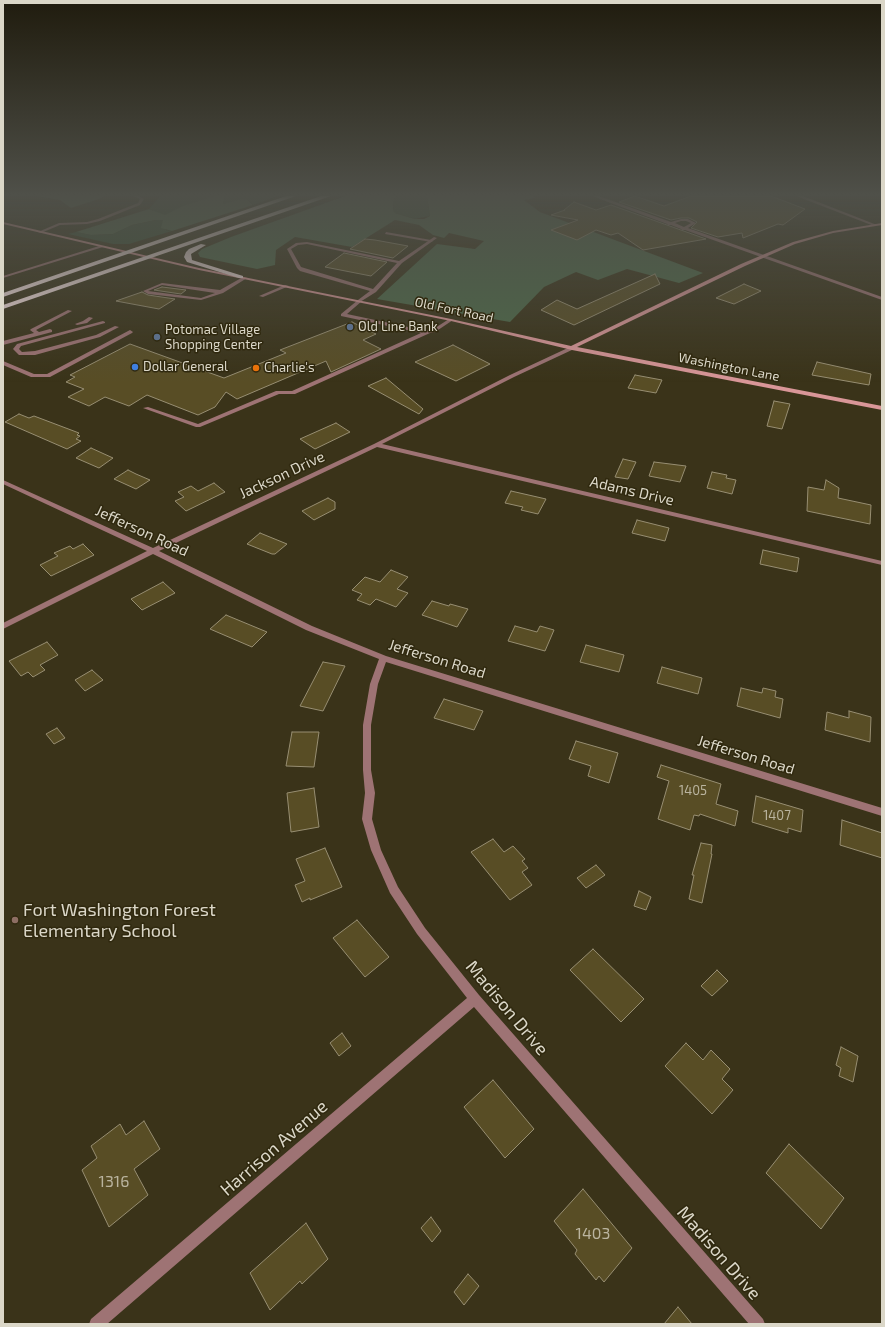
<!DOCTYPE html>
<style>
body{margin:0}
#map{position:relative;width:885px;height:1327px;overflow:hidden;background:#3a3319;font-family:"Exo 2",sans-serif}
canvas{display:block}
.frame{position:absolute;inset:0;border:4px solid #dbd7c8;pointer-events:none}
</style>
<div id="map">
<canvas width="885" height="1327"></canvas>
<div class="frame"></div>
</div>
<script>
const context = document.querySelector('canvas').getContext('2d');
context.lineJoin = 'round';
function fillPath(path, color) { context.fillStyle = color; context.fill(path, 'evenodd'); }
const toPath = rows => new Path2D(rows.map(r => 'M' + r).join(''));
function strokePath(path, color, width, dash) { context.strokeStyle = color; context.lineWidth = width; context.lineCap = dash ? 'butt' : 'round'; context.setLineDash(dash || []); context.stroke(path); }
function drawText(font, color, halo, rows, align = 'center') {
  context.font = font + ' "Exo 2",sans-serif'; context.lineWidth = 3; context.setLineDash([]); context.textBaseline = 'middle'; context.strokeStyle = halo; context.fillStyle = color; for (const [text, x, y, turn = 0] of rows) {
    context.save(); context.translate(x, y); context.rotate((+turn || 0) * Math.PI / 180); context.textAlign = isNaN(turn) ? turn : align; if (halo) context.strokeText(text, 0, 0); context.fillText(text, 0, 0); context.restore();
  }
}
fillPath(toPath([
 [160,196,215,196,165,216,149,209],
 [225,196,278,196,253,205,248,200,223,204],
 [397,196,427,196,430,216,415,219,395,213,393,210,394,199],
 [156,220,163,220,166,230,172,231,129,244,113,244,68,234,76,232,91,235,113,234,132,225]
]), '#385135');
fillPath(toPath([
 [35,196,103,196,102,198,71,208,60,200],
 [215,196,225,196,223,204,242,199,248,200,253,205,172,231,161,228,163,220,156,220,132,225,113,234,91,235,76,232,149,209,165,215,183,206],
 [345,196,397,196,394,199,393,210,395,213,415,219,424,219,430,216,427,196,533,196,535,198,524,200,540,212,703,273,679,283,627,269,598,280,576,272,544,287,510,322,377,299,437,244,475,249,484,241,449,233,444,238,433,235,419,225,395,220,352,247,295,237,276,250,275,265,257,269,200,257,198,253,202,249,231,237]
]), '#4d6949');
const building = toPath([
 [635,196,664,206,691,196,771,196,805,209,783,225,778,224,743,238,742,233,718,237,691,228,697,222,689,218,681,218,671,220,619,202,635,196],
 [574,202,596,210,611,205,706,239,643,250,618,233,611,235,596,230,577,240,551,230,578,220,551,215,565,210,564,210,574,202],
 [365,239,375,240,408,246,393,258,350,249,365,239],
 [344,253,387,262,371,276,325,267,344,253],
 [655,274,660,284,574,325,541,310,557,300,577,309,655,274],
 [744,284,761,291,734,304,716,298,744,284],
 [162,287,186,290,181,294,154,290,162,287],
 [142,292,148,295,175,299,159,309,116,301,142,292],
 [352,322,376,334,363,340,381,349,331,372,326,361,237,399,226,392,215,407,198,415,147,395,129,406,105,397,89,406,68,397,84,389,66,382,75,377,70,375,130,344,224,378,286,353,280,350,352,322],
 [453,345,490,364,456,381,415,362,453,345],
 [817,362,871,374,869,385,812,375,817,362],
 [635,375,662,380,656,393,628,388,635,375],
 [386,378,423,409,419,414,368,386,386,378],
 [774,401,790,404,782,429,767,426,774,401],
 [19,414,29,418,34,416,79,433,77,435,80,436,76,439,81,441,67,449,5,422,19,414],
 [336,423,350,432,315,449,300,439,336,423],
 [91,448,113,458,99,468,76,458,91,448],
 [623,459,636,462,628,479,615,477,623,459],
 [654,462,686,466,680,482,649,476,654,462],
 [128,470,136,474,150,480,136,489,114,479,128,470],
 [712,472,727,475,726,478,736,480,732,494,707,488,712,472],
 [826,480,839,488,838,498,871,505,870,524,807,511,808,487,824,490,826,480],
 [214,483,225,492,186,511,175,501,184,497,178,492,191,486,198,491,214,483],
 [511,491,546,499,538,514,521,510,523,507,505,503,511,491],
 [328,498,335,502,335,509,314,520,302,511,328,498],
 [637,520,669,528,665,541,632,533,637,520],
 [260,533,287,544,275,554,272,554,247,544,260,533],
 [83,544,94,555,51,576,40,565,58,556,54,553,70,546,73,549,83,544],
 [763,550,799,558,797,572,760,564,763,550],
 [391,570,408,577,397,589,408,593,396,607,376,599,370,605,357,600,362,594,352,590,365,577,380,582,391,570],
 [163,582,175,593,142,610,131,599,163,582],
 [432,601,449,606,450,604,468,609,457,627,422,615,432,601],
 [226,615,267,632,252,647,210,629,226,615],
 [515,626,537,632,540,626,554,630,545,651,508,641,515,626],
 [47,642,58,655,40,665,45,670,33,677,28,672,21,676,9,661,47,642],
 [586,645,624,655,619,672,580,662,586,645],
 [323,662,345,666,323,711,300,706,323,662],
 [662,667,702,678,698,694,657,683,662,667],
 [92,670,103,680,85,691,75,680,92,670],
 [741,688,762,693,763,688,776,691,775,697,783,699,780,718,737,706,741,688],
 [444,699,483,711,474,730,434,718,444,699],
 [849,711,871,717,870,742,825,730,827,712,849,718,849,711],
 [57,728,65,738,54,744,46,734,57,728],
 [292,732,319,732,314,767,286,766,292,732],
 [576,741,618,753,609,783,588,776,591,766,569,759,576,741],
 [661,765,721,784,716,804,738,811,735,826,700,814,699,816,694,815,690,830,658,819,669,781,657,777,661,765],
 [314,788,319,827,291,832,287,793,314,788],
 [756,796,803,810,801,832,788,828,788,833,752,822,756,796],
 [842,820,882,833,882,858,840,845,842,820],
 [493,839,504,852,513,846,525,859,522,861,528,868,522,872,532,885,510,900,471,852,493,839],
 [701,843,712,845,711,854,712,854,702,903,689,899,694,875,692,875,701,843],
 [325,848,342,887,310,900,310,898,302,902,295,885,305,881,296,859,325,848],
 [596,865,605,875,586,888,577,878,596,865],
 [639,891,651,897,646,910,634,906,639,891],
 [357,920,389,957,365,977,333,938,357,920],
 [593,949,644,999,621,1022,570,970,593,949],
 [717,970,728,981,712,996,701,986,717,970],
 [342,1033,351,1046,339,1056,330,1043,342,1033],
 [686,1043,703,1060,711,1050,730,1069,722,1079,733,1090,712,1114,665,1066,686,1043],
 [841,1047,858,1056,853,1082,839,1076,841,1068,836,1065,841,1047],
 [493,1080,534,1129,505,1158,464,1107,493,1080],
 [144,1121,160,1149,134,1169,148,1195,109,1227,82,1170,97,1158,91,1146,120,1124,126,1135,144,1121],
 [789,1144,844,1198,821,1229,766,1173,789,1144],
 [583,1189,632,1248,604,1282,599,1276,596,1280,575,1254,577,1250,554,1221,583,1189],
 [431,1217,441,1231,432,1242,421,1228,431,1217],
 [306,1223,328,1259,302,1284,300,1281,270,1310,250,1273,306,1223],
 [468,1274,479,1286,464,1305,454,1292,468,1274],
 [678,1307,692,1324,664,1324,678,1307]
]);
fillPath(building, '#584d25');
strokePath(building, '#978e72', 1);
fillPath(toPath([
 [132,196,139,196,144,199,140,205,100,221,87,224,60,225,41,233,38,232,59,223,87,222,98,219,138,203,140,199,132,196],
 [386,232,431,240,433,241,431,242,385,234,386,232],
 [243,277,247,278,223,293,201,300,148,294,143,291,162,283,220,290,243,277],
 [162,285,215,293,201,298,148,291,162,285],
 [285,285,289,286,263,297,259,296,285,285],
 [358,300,362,301,347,314,422,330,432,330,449,319,453,320,435,332,430,333,295,394,279,394,200,427,196,427,143,408,148,407,198,424,276,391,292,391,421,333,341,316,341,314,358,300],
 [68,310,72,311,36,330,39,332,50,329,52,330,52,332,3,345,3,341,34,333,30,330,31,329,68,310],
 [89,317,93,318,87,323,77,325,75,324,83,321,89,317],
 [103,321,105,322,105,323,21,346,19,349,22,352,35,351,96,335,115,326,119,327,100,337,35,355,19,355,13,349,17,344,103,321],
 [130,330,133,332,132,333,50,377,31,377,3,365,3,361,34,374,47,374,130,330]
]), '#9e7374');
fillPath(toPath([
 [592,196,599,196,671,222,681,219,688,219,696,223,688,228,882,297,882,300,685,230,682,230,681,229,671,225,668,225,667,224,592,196],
 [681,221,686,221,691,223,684,227,675,223,681,221],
 [796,196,803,196,877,225,874,226,796,196],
 [434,237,437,238,402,263,376,292,360,302,358,302,358,300,370,291,300,271,297,268,287,249,296,243,307,242,399,261,434,237],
 [307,244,397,263,373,289,301,267,291,249,298,245,307,244],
 [99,246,103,247,3,278,3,276,99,246],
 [572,346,574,347,574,349,514,377,382,444,882,561,882,565,377,447,159,551,312,626,386,656,882,808,882,816,386,662,378,684,371,725,371,770,375,793,372,819,381,850,398,887,425,928,479,995,763,1319,765,1324,749,1324,474,1007,107,1324,89,1324,91,1319,467,998,417,934,390,893,371,850,362,819,365,793,363,770,363,725,370,684,379,659,306,630,153,554,3,629,3,623,147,551,3,484,3,480,153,548,374,444,510,375,572,346]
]), '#9e7374');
fillPath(toPath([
 [3,222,199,268,451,319,571,346,741,264,793,242,833,231,882,223,882,225,833,233,795,244,745,266,577,347,882,406,882,410,572,350,451,321,199,270,3,224,3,222]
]), '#d99698');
fillPath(toPath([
 [286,196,296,196,3,297,3,293,286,196],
 [321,196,331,196,3,309,3,305,321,196],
 [201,244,206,245,191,254,192,260,243,276,243,278,239,278,187,262,184,257,186,252,189,249,201,244]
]), '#fae4e4');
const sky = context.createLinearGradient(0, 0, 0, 382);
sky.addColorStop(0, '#201c0e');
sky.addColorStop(0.51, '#4f5049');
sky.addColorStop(1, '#4f504900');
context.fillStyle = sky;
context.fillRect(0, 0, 885, 382);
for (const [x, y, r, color] of [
 [350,327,4,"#5c6f8a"],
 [157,337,4,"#5c6f8a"],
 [135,367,4,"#3f7fe0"],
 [256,368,4,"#e8710a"],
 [15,920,4,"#8d6e63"]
]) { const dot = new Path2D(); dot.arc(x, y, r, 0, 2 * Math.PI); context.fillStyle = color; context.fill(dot); strokePath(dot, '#30290f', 1.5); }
drawText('13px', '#dbd7c8', '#30290f', [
 ["Old Fort Road",454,310,12],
 ["Washington Lane",729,367,11]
]);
drawText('13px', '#dbd7c8', '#30290f', [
 ["Old Line Bank",358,327],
 ["Potomac Village",165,330],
 ["Shopping Center",165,345],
 ["Dollar General",143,367],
 ["Charlie's",264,368]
], 'left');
drawText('13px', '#bab49f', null, [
 ["1405",693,791],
 ["1407",777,816]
]);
drawText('15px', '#dbd7c8', '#30290f', [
 ["Jackson Drive",282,475,-25],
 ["Adams Drive",632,491,13],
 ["Jefferson Road",142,531,25],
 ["Jefferson Road",437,659,17],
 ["Jefferson Road",746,755,17]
]);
drawText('16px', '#bab49f', null, [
 ["1316",114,1182],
 ["1403",593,1234]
]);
drawText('18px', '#dbd7c8', '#30290f', [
 ["Fort Washington Forest",23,910],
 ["Elementary School",23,931]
], 'left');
drawText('18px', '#dbd7c8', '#30290f', [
 ["Madison Drive",507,1008,50],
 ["Harrison Avenue",274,1148,-41],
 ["Madison Drive",719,1253,49]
]);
</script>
